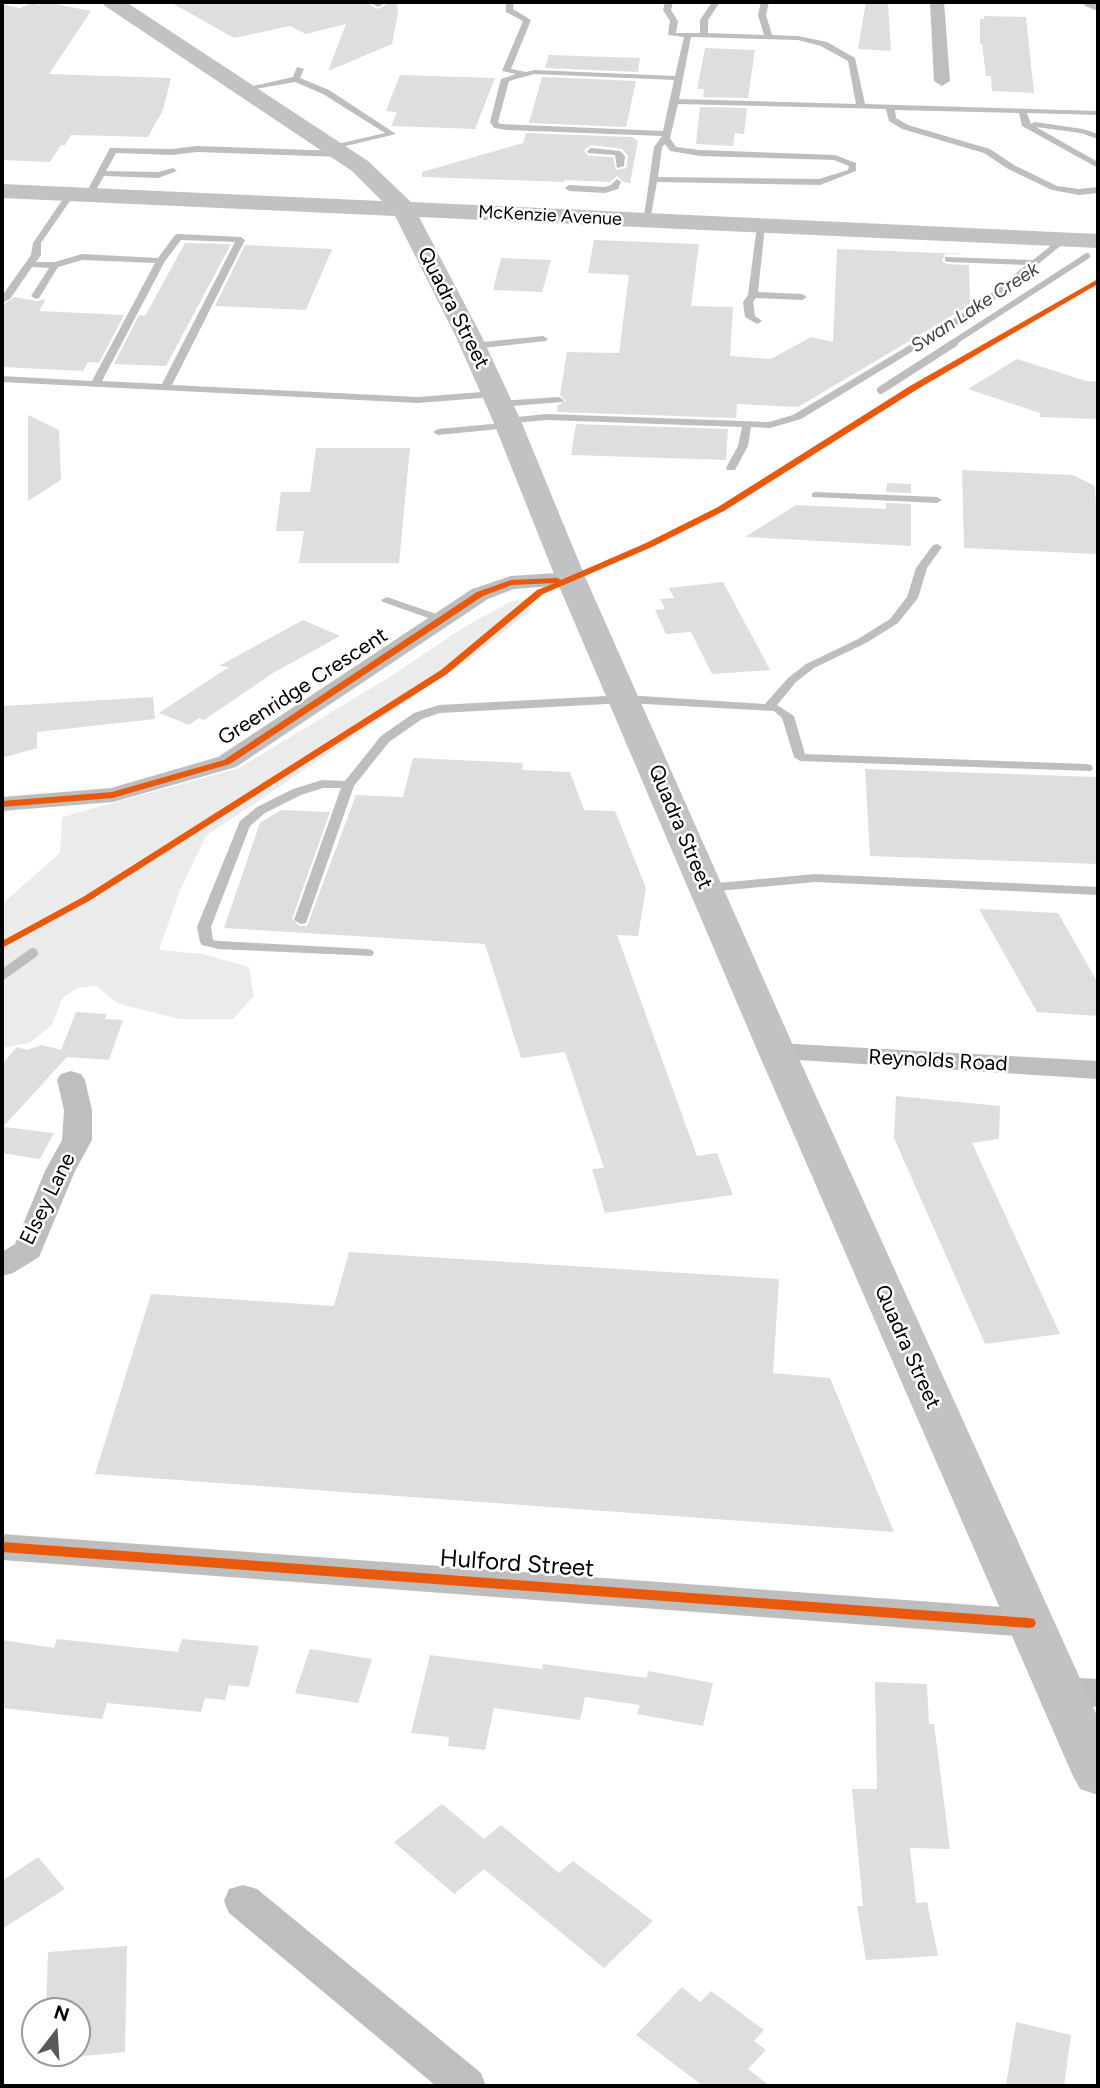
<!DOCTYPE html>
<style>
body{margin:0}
#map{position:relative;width:1100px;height:2088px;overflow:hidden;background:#fff;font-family:Figtree,sans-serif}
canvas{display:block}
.frame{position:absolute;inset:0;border:4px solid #000;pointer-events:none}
.north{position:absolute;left:21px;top:1997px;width:70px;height:70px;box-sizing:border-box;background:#fff;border:2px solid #999;border-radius:50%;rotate:17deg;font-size:19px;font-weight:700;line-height:28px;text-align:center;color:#000}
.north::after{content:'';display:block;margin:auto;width:24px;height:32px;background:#595959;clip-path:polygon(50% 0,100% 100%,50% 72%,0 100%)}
</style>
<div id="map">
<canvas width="1100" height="2088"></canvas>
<div class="frame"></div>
<div class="north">N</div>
</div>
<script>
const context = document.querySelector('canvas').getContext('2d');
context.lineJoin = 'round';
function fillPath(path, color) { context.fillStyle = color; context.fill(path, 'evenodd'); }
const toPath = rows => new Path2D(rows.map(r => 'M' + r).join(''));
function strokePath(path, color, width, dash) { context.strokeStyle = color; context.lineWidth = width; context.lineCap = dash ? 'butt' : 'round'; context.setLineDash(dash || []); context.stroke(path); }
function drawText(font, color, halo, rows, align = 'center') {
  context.font = font + ' Figtree,sans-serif'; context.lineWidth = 5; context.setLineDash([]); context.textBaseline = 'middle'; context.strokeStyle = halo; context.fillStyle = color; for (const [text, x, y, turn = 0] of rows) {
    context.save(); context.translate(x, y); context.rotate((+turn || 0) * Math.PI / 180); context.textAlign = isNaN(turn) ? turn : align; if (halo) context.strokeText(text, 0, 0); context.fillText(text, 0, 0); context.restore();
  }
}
fillPath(toPath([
 [524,600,531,610,475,655,206,836,180,890,159,950,203,954,249,967,254,996,233,1019,179,1019,119,1004,96,986,78,988,63,997,51,1026,29,1043,2,1048,2,904,60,853,62,817,239,768,388,678,464,627,512,601]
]), '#ebebeb');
strokePath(toPath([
 [951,344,1087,256]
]), '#bdbdbd', 6);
strokePath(toPath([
 [881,390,954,343]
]), '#bdbdbd', 8);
strokePath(toPath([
 [2,975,33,953]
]), '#bdbdbd', 10);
fillPath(toPath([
 [45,2,91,11,49,74,171,78,163,110,148,137,71,135,65,145,61,145,50,162,2,160,2,4,20,8,31,3,39,5],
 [170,2,367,2,377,9,386,5,388,2,397,2,398,12,392,44,328,71,346,24,306,34,290,26,234,38],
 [866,2,888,2,891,51,858,49],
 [984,16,1026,17,1034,93,992,91,991,76,986,76,982,44,980,44,980,19,984,19],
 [705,48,755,50,748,98,703,97,704,89,697,89],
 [549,55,640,58,638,72,545,68],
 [400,75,495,78,475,129,391,126,397,112,386,111],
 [542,77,636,81,626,127,529,123],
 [700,107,747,108,744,134,735,133,733,146,696,144],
 [526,133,632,137,638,141,630,183,623,182,617,176,610,182,564,180,564,182,422,177,422,172,523,143],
 [591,145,622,149,628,156,626,168,616,170,613,157,588,156,584,150],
 [594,240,699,244,691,306,733,307,730,356,771,359,811,337,833,342,837,249,968,254,945,254,942,261,947,264,969,265,970,305,798,407,737,404,736,418,557,412,558,405,566,401,560,395,567,352,619,353,629,275,588,273],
 [185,243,231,244,166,366,114,364,139,315,145,316],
 [245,245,332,249,306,310,215,306],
 [501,258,551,260,542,292,493,290],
 [14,297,37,301,46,299,39,311,124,315,99,363,88,362,83,371,2,367,2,306],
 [1017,359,1086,381,1098,382,1098,419,1040,417,1040,413,968,389],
 [28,415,59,430,61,480,28,501],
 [576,424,728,429,726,460,571,455],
 [316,448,410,448,399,563,299,563,304,531,276,531,281,492,310,492],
 [962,470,1073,475,1095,486,1098,554,964,548],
 [887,483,911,484,911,493,886,492],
 [886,503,911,504,911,546,745,537,796,505,886,509],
 [723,582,759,649,770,670,712,674,691,632,666,634,655,610,665,609,660,599,674,598,669,588],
 [303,620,340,636,273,673,204,720,199,718,189,725,159,713,229,667,219,666],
 [153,697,155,719,37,732,37,748,2,758,2,711,4,706],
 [413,758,523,763,522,770,570,772,584,810,615,811,646,888,638,936,617,935,697,1156,717,1153,733,1195,605,1213,592,1169,604,1168,565,1052,521,1058,485,944,224,928,260,823,281,810,330,812,292,919,300,926,307,926,356,795,403,797],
 [865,769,1098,777,1098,864,870,856],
 [979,909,1058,913,1098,983,1098,1016,1037,1012],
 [76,1012,107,1014,105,1019,123,1020,109,1060,67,1057,3,1127,54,1133,40,1159,2,1153,2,1064,17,1047,27,1050,42,1045,61,1050],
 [896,1096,1000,1106,999,1139,972,1143,1060,1334,985,1344,894,1138],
 [349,1252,779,1279,773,1373,830,1378,894,1532,95,1474,151,1294,334,1306],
 [57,1639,178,1652,182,1639,259,1646,249,1687,229,1685,225,1700,205,1698,201,1712,107,1703,102,1719,2,1708,2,1640,54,1648],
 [310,1649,372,1659,358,1703,295,1693],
 [430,1655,542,1669,543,1664,647,1678,648,1671,713,1683,703,1726,637,1714,640,1705,585,1697,580,1720,494,1708,485,1750,448,1746,449,1737,411,1733],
 [875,1682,927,1684,929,1724,934,1724,950,1849,910,1848,916,1903,927,1902,938,1956,866,1960,857,1906,863,1906,852,1789,877,1789],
 [442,1804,484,1839,501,1825,559,1873,573,1861,653,1921,604,1968,484,1869,454,1894,394,1842],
 [38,1857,65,1889,2,1929,2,1881],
 [127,1946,125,2052,44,2060,44,2053,77,2053,77,2011,46,2011,48,1952],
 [682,1987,700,2002,711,1991,764,2030,754,2041,766,2050,748,2069,770,2086,703,2086,636,2035],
 [1016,2022,1071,2035,1064,2086,1006,2086]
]), '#dedede');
fillPath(toPath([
 [506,2,514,2,513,9,531,20,511,69,526,72,534,70,675,76,684,37,668,35,670,21,663,10,665,2,673,2,671,10,678,21,676,33,700,33,700,20,712,2,720,2,708,20,708,33,764,35,758,15,761,2,769,2,766,15,772,35,798,36,827,42,855,58,865,104,1098,111,1098,115,1027,113,1031,124,1035,122,1083,129,1098,134,1098,139,1081,133,1036,127,1098,162,1098,168,1022,126,1019,113,895,110,896,118,908,125,990,149,1014,165,1057,186,1079,189,1098,187,1098,193,1079,195,1052,190,1008,169,984,153,902,129,889,121,886,109,678,104,670,138,676,147,700,150,835,155,856,163,856,171,820,185,657,182,650,221,643,223,654,147,662,136,507,130,494,128,490,122,501,79,516,74,502,71,523,21,506,12,506,2],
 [691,37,798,40,821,46,848,61,856,104,679,99,691,37],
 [534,74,674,80,663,131,500,124,498,122,509,81,534,74],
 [665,144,670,151,700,156,834,160,849,166,848,170,819,179,658,177,662,147,665,144],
 [297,67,304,69,300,78,329,90,396,134,329,150,329,146,385,133,323,94,295,82,244,91,240,89,293,77,297,67],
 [197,146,341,151,345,154,341,157,197,152,172,155,116,153,106,171,158,172,173,168,177,171,158,178,104,176,92,197,85,195,110,148,172,149,197,146],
 [591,148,620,151,625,156,624,166,617,168,615,155,588,153,587,151,591,148],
 [617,179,621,182,618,189,605,193,569,191,565,188,569,185,605,187,611,185,617,179],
 [70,192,74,195,41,243,41,255,36,262,55,262,82,254,158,258,175,235,178,234,241,237,245,240,172,385,418,397,495,391,500,394,495,397,418,403,2,382,2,376,92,381,155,263,82,260,58,267,39,298,36,299,31,296,49,268,32,267,10,299,2,303,2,296,31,255,33,243,67,193,70,192],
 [181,240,235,242,162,384,102,381,165,261,181,240],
 [761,223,765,226,758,292,802,294,807,297,802,300,756,298,753,302,755,316,762,321,757,324,745,317,743,302,748,295,757,226,761,223],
 [1062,237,1069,239,984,308,801,419,770,428,751,427,748,446,735,470,727,470,726,468,738,446,742,427,547,420,513,423,513,427,509,428,438,435,433,432,438,429,503,423,503,419,507,418,547,414,769,422,793,415,978,304,1026,265,948,262,945,261,945,257,1033,260,1062,237],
 [543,336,548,339,546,341,473,349,468,346,473,343,543,336],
 [559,397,564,400,563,402,499,407,494,404,499,401,559,397],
 [816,492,937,497,942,500,937,503,812,497,812,493,816,492],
 [937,544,942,547,927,568,918,598,898,623,866,643,814,668,796,682,777,705,794,716,805,754,1087,764,1091,765,1093,768,1091,771,800,761,794,757,782,718,774,711,625,703,440,713,422,719,389,742,354,786,306,923,301,924,294,920,341,788,323,788,301,795,265,813,250,826,211,927,213,940,219,941,367,949,372,950,374,953,372,956,218,949,202,945,200,942,197,927,240,821,257,807,293,789,322,780,345,781,381,736,414,713,439,705,625,695,765,704,788,678,806,664,858,639,890,619,907,597,916,568,933,545,937,544],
 [387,597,445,617,447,619,441,622,437,621,383,602,381,600,387,597],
 [815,874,1098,887,1098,895,815,882,707,892,700,888,707,884,815,874]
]), '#bebebe');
fillPath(toPath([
 [369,2,385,2,385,3,378,7,369,2],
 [930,2,944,2,950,81,942,86,934,81,930,2],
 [571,572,579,574,582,579,579,584,514,589,488,599,236,767,113,802,2,811,2,797,111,788,218,757,472,589,511,576,571,572],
 [777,1043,1098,1061,1098,1079,767,1058,763,1052,767,1046,777,1043],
 [71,1071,81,1074,85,1080,92,1110,92,1140,75,1171,39,1257,13,1273,2,1276,2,1252,15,1244,45,1171,62,1140,64,1110,57,1080,61,1074,71,1071],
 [2,1534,1029,1609,1041,1613,1047,1623,1041,1633,1029,1637,2,1560,2,1534],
 [1061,1677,1098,1679,1098,1707,1061,1705,1048,1701,1043,1691,1048,1681,1061,1677],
 [243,1885,257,1889,481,2073,486,2086,436,2086,229,1913,224,1901,229,1889,243,1885]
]), '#bebebe');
fillPath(toPath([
 [1083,2,1098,2,1098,11,1085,6,1083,2]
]), '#bebebe');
fillPath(toPath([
 [102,2,126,2,368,161,411,202,1098,234,1098,248,419,217,482,337,521,421,586,579,796,1052,1098,1718,1098,1795,1080,1789,1072,1774,758,1052,556,579,493,421,456,337,395,216,2,198,2,184,382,201,352,171,105,6,102,2]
]), '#c2c2c2');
fillPath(toPath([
 [1098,279,1098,284,916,390,724,511,652,547,543,594,447,674,89,901,2,948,2,941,83,897,441,670,537,590,555,583,512,585,483,596,230,764,113,798,2,807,2,801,112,792,224,760,477,592,511,580,557,578,561,580,646,543,718,507,910,386,1098,279],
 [2,1542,1029,1618,1034,1619,1036,1623,1034,1627,1029,1628,2,1552,2,1542]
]), '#e8590c');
drawText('18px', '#000', '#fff', [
 ["McKenzie Avenue",550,216,3]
]);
drawText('italic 19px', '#424242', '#fff', [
 ["Swan Lake Creek",975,308,-33]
]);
drawText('21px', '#000', '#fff', [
 ["Quadra Street",453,308,63],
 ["Greenridge Crescent",303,687,-33],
 ["Quadra Street",680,827,67],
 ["Reynolds Road",938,1061,3],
 ["Elsey Lane",48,1199,-64],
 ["Quadra Street",907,1347,66]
]);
drawText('24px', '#000', '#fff', [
 ["Hulford Street",517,1564,4]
]);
</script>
